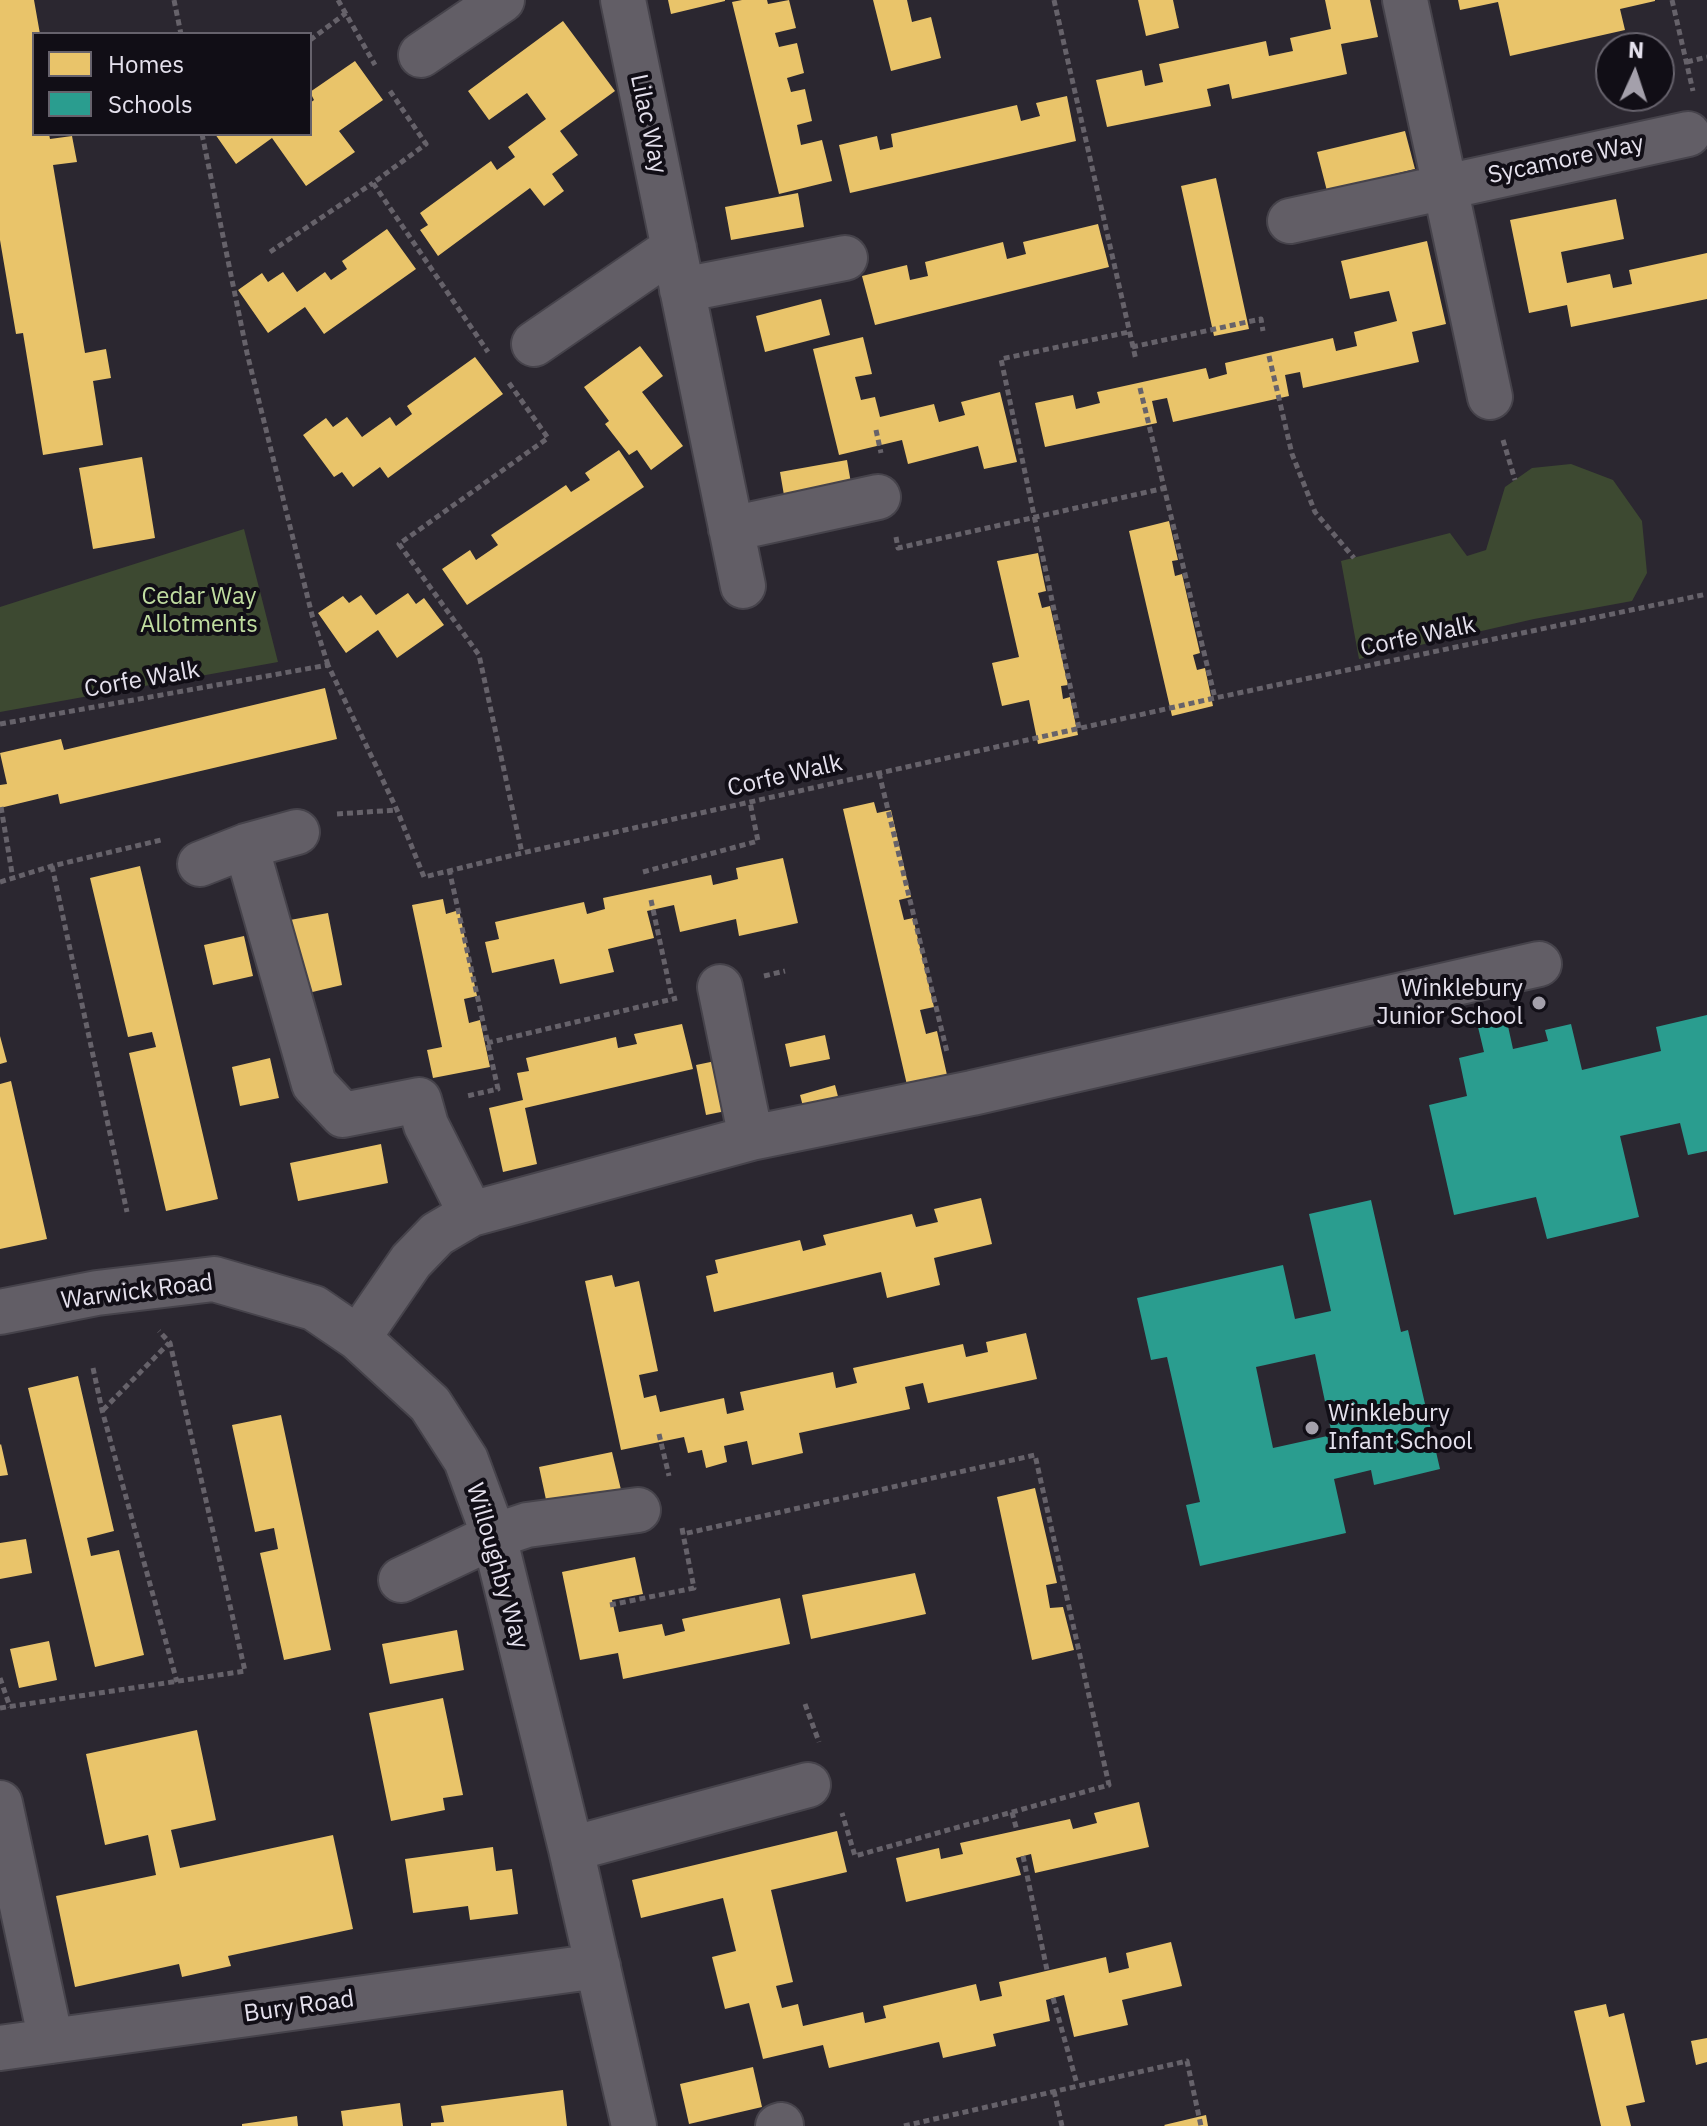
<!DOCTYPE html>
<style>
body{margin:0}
#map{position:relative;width:1707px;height:2126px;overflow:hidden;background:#2b2730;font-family:"IBM Plex Sans",sans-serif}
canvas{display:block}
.legend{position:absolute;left:32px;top:32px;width:280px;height:104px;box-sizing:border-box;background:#110e16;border:2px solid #66626c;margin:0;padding:10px 14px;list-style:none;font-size:24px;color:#e5e1ed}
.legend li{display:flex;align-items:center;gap:16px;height:40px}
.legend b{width:40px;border:2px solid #66626c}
.north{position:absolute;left:1595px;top:32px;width:80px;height:80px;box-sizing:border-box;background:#110e16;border:2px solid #66626c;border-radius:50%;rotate:3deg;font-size:22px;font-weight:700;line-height:32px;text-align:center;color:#e5e1ed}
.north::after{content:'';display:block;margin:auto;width:28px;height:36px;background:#a4a0ab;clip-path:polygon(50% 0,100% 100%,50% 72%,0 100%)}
</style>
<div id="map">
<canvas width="1707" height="2126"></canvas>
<ul class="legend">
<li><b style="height:22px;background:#e9c46a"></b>Homes</li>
<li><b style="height:22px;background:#2a9d8f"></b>Schools</li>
</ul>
<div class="north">N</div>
</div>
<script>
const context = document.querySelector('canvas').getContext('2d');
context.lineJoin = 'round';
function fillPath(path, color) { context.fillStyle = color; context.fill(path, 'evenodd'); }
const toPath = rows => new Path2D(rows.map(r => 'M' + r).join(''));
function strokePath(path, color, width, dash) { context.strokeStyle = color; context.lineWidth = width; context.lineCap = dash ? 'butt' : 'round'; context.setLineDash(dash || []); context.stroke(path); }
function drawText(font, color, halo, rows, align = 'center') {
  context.font = font + ' "IBM Plex Sans",sans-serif'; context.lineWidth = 8; context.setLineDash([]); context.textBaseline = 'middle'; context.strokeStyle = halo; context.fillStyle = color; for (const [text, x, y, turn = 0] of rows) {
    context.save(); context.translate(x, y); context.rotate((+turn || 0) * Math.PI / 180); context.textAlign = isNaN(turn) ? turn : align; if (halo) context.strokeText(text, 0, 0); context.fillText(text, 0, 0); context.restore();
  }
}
fillPath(toPath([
 [1571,464,1613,480,1642,521,1647,573,1632,601,1534,619,1359,659,1341,561,1450,533,1467,556,1486,550,1505,487,1532,468],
 [244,529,278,662,0,712,0,607]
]), '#3d4931');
fillPath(toPath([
 [0,0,34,0,40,34,34,34,34,134,49,134,50,139,72,136,77,162,53,165,85,353,106,349,111,378,93,381,103,445,43,455,23,333,16,334,0,240],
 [668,0,725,0,725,1,671,14],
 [742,0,767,0,768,4,789,0,796,28,775,33,779,47,797,43,804,73,787,78,791,92,805,89,812,121,797,125,801,145,822,140,832,181,779,194,732,2],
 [873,0,907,0,912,22,931,17,941,58,891,71],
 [1138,0,1173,0,1179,28,1146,36],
 [1325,0,1370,0,1378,37,1341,44,1347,74,1232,99,1229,84,1207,89,1211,106,1107,127,1096,80,1142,70,1145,86,1163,82,1159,64,1266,41,1269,56,1293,51,1290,38,1331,29],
 [1458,0,1655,0,1655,1,1620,9,1625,30,1510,56,1498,2,1460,10],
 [563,21,615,91,560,131,578,155,552,174,564,191,544,206,530,188,438,256,420,230,428,225,420,213,491,161,497,170,515,157,508,147,546,119,527,93,489,120,468,91],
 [355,61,383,100,339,131,355,152,306,186,272,138,236,164,215,134,310,134,310,103,314,100,310,92],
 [1067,96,1076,141,850,193,839,145,877,136,880,150,893,147,891,134,1017,105,1021,121,1040,116,1036,103],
 [1405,131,1415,169,1327,191,1317,152],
 [1216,178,1249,329,1214,336,1181,186],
 [798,193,804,227,731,240,725,207],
 [1616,199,1624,239,1561,252,1567,283,1610,274,1613,288,1632,284,1629,270,1707,253,1707,299,1571,327,1567,305,1529,313,1510,220],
 [1098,224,1109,267,875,325,862,276,907,265,910,280,928,276,925,262,1003,242,1007,259,1026,254,1023,242],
 [387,229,416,269,324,334,305,307,268,333,238,290,262,273,268,282,283,272,297,292,325,272,331,280,347,269,342,261],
 [1427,241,1446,324,1412,332,1419,362,1303,388,1300,372,1285,375,1289,396,1173,422,1167,398,1152,401,1157,423,1045,447,1035,403,1073,395,1076,409,1100,403,1097,392,1206,368,1209,379,1227,374,1225,363,1333,338,1336,351,1357,346,1354,332,1397,321,1389,291,1350,299,1341,261],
 [821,299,830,335,765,352,756,316],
 [863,337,872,374,855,377,861,400,875,397,880,417,934,404,939,422,965,415,961,402,1000,392,1017,462,984,469,978,446,908,464,902,440,839,455,813,349],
 [640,346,663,376,642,392,683,446,651,470,637,450,629,455,605,424,609,421,584,387],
 [475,357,503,394,388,478,380,467,353,487,342,472,334,477,303,435,326,418,333,427,347,417,362,437,390,417,396,426,412,414,407,406],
 [619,450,644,487,467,605,442,569,470,550,476,560,498,545,491,535,566,485,571,492,590,480,585,473],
 [142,457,155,538,93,549,79,468],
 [847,460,852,489,785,501,780,472],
 [1169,521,1178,560,1172,561,1175,576,1182,574,1200,653,1193,655,1197,670,1205,668,1213,706,1172,716,1129,531],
 [1038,553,1046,591,1038,593,1042,608,1050,606,1068,685,1061,686,1063,699,1070,697,1078,735,1038,744,1029,700,1002,706,992,663,1019,657,997,561],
 [408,593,416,604,424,598,444,625,397,658,378,630,346,653,318,613,343,596,349,603,361,595,376,615],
 [325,688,337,739,60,804,58,794,0,808,0,785,7,784,0,753,61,739,64,750],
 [874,802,877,813,891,810,911,897,899,900,904,920,913,918,934,1007,920,1010,926,1034,937,1031,947,1075,907,1085,843,809],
 [783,858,798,923,739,936,736,919,680,932,674,905,647,911,654,938,608,949,614,972,560,984,554,959,492,973,485,942,499,939,495,922,584,902,587,914,605,909,603,898,711,875,713,885,738,879,736,868],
 [140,866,218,1199,166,1211,129,1053,156,1047,152,1032,128,1037,90,878],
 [443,899,446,914,459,910,477,996,464,999,469,1023,480,1020,490,1067,433,1078,427,1050,442,1047,412,905],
 [328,913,342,985,304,994,290,920],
 [244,936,253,976,213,985,204,945],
 [682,1024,693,1069,525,1108,537,1164,503,1172,489,1108,523,1100,517,1073,529,1071,526,1058,616,1037,618,1048,637,1044,634,1034],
 [825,1035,830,1059,790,1067,785,1044],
 [0,1036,7,1062,0,1064],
 [270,1058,279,1098,240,1106,232,1067],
 [730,1058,741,1108,706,1115,696,1065],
 [11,1081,47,1239,0,1249,0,1084],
 [835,1085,840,1104,805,1114,800,1095],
 [381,1144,388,1183,298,1201,290,1163],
 [981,1198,992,1244,934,1258,940,1285,887,1298,881,1272,714,1312,706,1276,718,1273,715,1260,800,1240,803,1251,826,1245,823,1235,912,1214,916,1227,938,1222,934,1209],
 [612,1275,615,1287,639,1281,658,1371,639,1375,644,1398,656,1395,660,1412,724,1398,727,1414,744,1410,740,1392,833,1372,836,1388,857,1383,853,1368,963,1344,966,1357,988,1352,986,1342,1026,1333,1037,1379,928,1403,923,1383,905,1387,910,1409,799,1433,803,1453,752,1465,747,1441,724,1446,727,1462,706,1468,702,1450,688,1453,684,1437,621,1450,585,1281],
 [78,1376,114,1531,87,1538,91,1556,119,1550,144,1655,95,1667,28,1388],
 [281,1415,331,1650,284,1660,260,1553,278,1549,274,1528,255,1532,232,1425],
 [1,1444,8,1475,0,1476,0,1445],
 [612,1452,622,1494,548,1509,539,1467],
 [1035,1488,1057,1583,1046,1585,1050,1608,1063,1607,1074,1650,1032,1660,997,1497],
 [26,1539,32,1573,0,1579,0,1543],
 [635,1557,643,1594,612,1600,619,1632,662,1624,665,1636,685,1631,682,1619,780,1598,790,1644,623,1679,618,1653,580,1660,562,1572],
 [915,1573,926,1614,811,1639,802,1595],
 [457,1630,464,1670,390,1684,382,1644],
 [49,1641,57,1680,19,1688,10,1649],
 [443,1698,463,1795,443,1798,445,1810,391,1821,369,1713],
 [197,1730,216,1820,171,1830,180,1868,333,1835,353,1929,228,1956,231,1966,182,1977,179,1964,75,1987,56,1896,156,1875,148,1835,105,1845,86,1754],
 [1139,1802,1149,1847,1035,1873,1031,1854,1016,1858,1021,1875,906,1902,896,1858,939,1848,941,1859,963,1854,960,1843,1070,1819,1073,1829,1097,1823,1094,1813],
 [837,1831,847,1872,771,1890,793,1982,776,1986,782,2008,798,2004,803,2026,863,2012,865,2023,886,2018,883,2006,976,1984,980,2001,1002,1996,999,1982,1106,1957,1109,1973,1129,1968,1126,1953,1171,1942,1182,1986,1122,2000,1128,2025,1074,2037,1064,1995,1046,2000,1050,2021,993,2034,996,2046,943,2058,939,2042,829,2068,823,2045,763,2059,749,2003,725,2009,712,1957,736,1951,723,1898,641,1918,632,1880],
 [493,1847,496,1871,512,1869,518,1914,470,1920,468,1906,413,1913,405,1859],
 [1606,2004,1609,2017,1624,2013,1645,2102,1626,2106,1631,2126,1601,2126,1574,2011],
 [1707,2038,1707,2062,1696,2065,1691,2041],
 [753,2067,762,2107,689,2124,680,2084],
 [563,2090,567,2126,431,2126,431,2123,444,2122,441,2106],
 [400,2103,403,2126,343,2126,341,2111],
 [1206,2115,1208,2126,1165,2126,1164,2125],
 [297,2116,298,2126,242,2126,242,2124]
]), '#e9c46a');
fillPath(toPath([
 [1707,1015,1707,1151,1688,1155,1680,1123,1620,1136,1639,1217,1547,1239,1536,1197,1454,1215,1429,1105,1467,1096,1459,1058,1484,1052,1477,1023,1506,1017,1513,1049,1548,1041,1545,1030,1571,1024,1582,1070,1661,1051,1656,1027],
 [1371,1200,1401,1332,1408,1330,1440,1469,1374,1485,1371,1470,1334,1479,1346,1533,1200,1566,1186,1505,1200,1502,1167,1357,1151,1360,1137,1298,1283,1265,1295,1319,1331,1311,1309,1214],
 [1315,1354,1332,1435,1273,1448,1256,1367]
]), '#2a9d8f');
const minor = toPath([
 [623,0,743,586],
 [1405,0,1490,397],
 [421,55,502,0],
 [1290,221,1688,134],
 [682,290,845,258],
 [534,344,674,248],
 [731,529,878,497],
 [246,846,314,1084,343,1115,419,1100,426,1125,471,1214],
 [200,864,246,846,297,832],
 [720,987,751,1138],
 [0,1312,97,1293,214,1279,314,1308,358,1338,430,1404,466,1460,494,1536,571,1849,634,2126],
 [358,1338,411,1261,437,1234,471,1214,751,1138,972,1093,1539,964],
 [401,1580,494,1536,527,1525,638,1510],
 [0,1803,51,2041],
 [571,1849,808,1785],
 [0,2048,598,1966],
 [778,2126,781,2125]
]);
strokePath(minor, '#46434b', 48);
strokePath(toPath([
 [174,0,181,34],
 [338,0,375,65],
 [1054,0,1136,360],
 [1672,0,1693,91],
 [310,40,346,13],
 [1687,62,1707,57],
 [390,91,426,144,373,183,488,352],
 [202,134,247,353,312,615,328,665],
 [270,252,373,183],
 [1132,347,1261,319,1263,331],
 [1269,356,1292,454,1315,512,1354,558],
 [509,383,548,438,399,544,479,655,522,853],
 [1140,388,1215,698],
 [876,430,881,453],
 [1503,440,1515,480],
 [896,537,898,548,1165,488],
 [0,724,328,665,397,810,424,877,522,853,1215,698,1707,594],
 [1079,728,1001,359,1129,332],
 [879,773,947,1052],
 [1,807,13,879],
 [337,814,397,810],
 [52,866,127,1212],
 [449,869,498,1089,467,1096,468,1098],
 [643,872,758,841,750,802],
 [0,882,52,866,161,840],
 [651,900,672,998],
 [764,976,785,971],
 [487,1043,677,998],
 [93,1368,102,1410,177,1682],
 [103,1410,169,1343],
 [659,1434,669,1476],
 [682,1528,683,1534,1035,1455,1109,1785,855,1856,842,1813],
 [610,1605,694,1588,683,1534],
 [0,1678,10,1707],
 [805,1704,819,1742],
 [0,1708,245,1671,170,1343,159,1331],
 [1012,1812,1017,1831],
 [1023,1856,1047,1970],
 [1053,1998,1077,2084],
 [1054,2091,1062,2126],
 [904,2126,1187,2061,1201,2126]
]), '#66626a', 5, [6, 4]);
strokePath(minor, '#625e66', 44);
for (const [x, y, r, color] of [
 [1539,1003,8,"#a4a0ab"],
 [1312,1428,8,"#a4a0ab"]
]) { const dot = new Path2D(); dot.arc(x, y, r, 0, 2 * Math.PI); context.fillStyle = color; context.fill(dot); strokePath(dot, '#110e16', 3); }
drawText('24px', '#e5e1ed', '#110e16', [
 ["Lilac Way",648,124,78],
 ["Sycamore Way",1566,160,-12],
 ["Corfe Walk",1418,637,-12],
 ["Corfe Walk",142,680,-10],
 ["Corfe Walk",785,776,-13],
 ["Warwick Road",137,1292,-7],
 ["Willoughby Way",497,1566,74],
 ["Bury Road",299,2007,-8]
]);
drawText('24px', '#c0dda0', '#110e16', [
 ["Cedar Way",199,597],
 ["Allotments",199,625]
]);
drawText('24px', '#e5e1ed', '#110e16', [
 ["Winklebury",1523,989],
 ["Junior School",1523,1017],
 ["Winklebury",1328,1414,"left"],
 ["Infant School",1328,1442,"left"]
], 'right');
</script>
